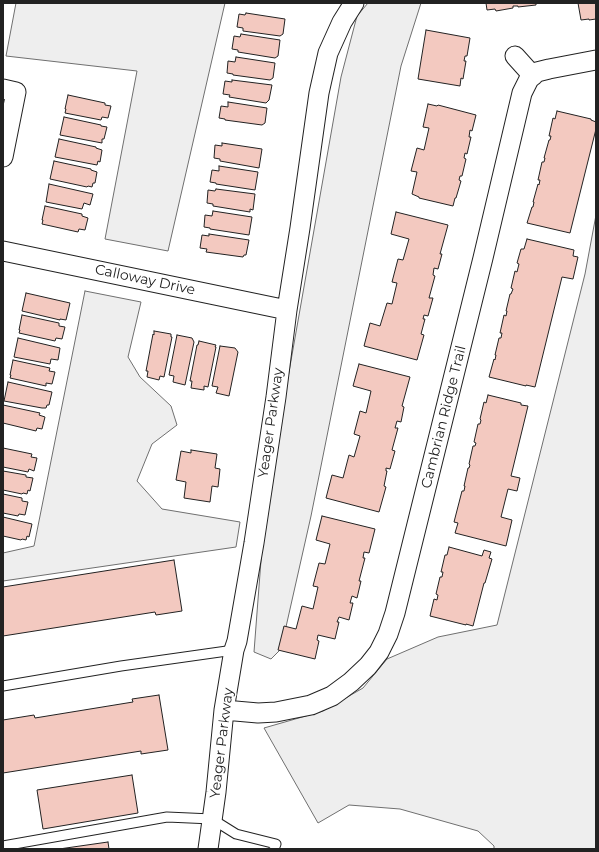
<!DOCTYPE html>
<style>
body{margin:0}
#map{position:relative;width:599px;height:852px;overflow:hidden;background:#fff;font-family:Montserrat,sans-serif}
canvas{display:block}
.frame{position:absolute;inset:0;border:4px solid #222;pointer-events:none}
</style>
<div id="map">
<canvas width="599" height="852"></canvas>
<div class="frame"></div>
</div>
<script>
const context = document.querySelector('canvas').getContext('2d');
context.lineJoin = 'round';
function fillPath(path, color) { context.fillStyle = color; context.fill(path, 'evenodd'); }
const toPath = rows => new Path2D(rows.map(r => 'M' + r).join(''));
function strokePath(path, color, width, dash) { context.strokeStyle = color; context.lineWidth = width; context.lineCap = dash ? 'butt' : 'round'; context.setLineDash(dash || []); context.stroke(path); }
function drawText(font, color, halo, rows, align = 'center') {
  context.font = font + ' Montserrat,sans-serif'; context.lineWidth = 3; context.setLineDash([]); context.textBaseline = 'middle'; context.strokeStyle = halo; context.fillStyle = color; for (const [text, x, y, turn = 0] of rows) {
    context.save(); context.translate(x, y); context.rotate((+turn || 0) * Math.PI / 180); context.textAlign = isNaN(turn) ? turn : align; if (halo) context.strokeText(text, 0, 0); context.fillText(text, 0, 0); context.restore();
  }
}
const green = toPath([
 [16,3,225,3,168,251,105,239,137,71,6,56,16,3],
 [368,3,421,3,401,66,311,516,281,649,271,659,254,652,265,508,341,77,357,16,368,3],
 [596,215,596,849,494,849,494,846,478,831,400,809,349,805,318,823,264,728,323,711,363,688,387,659,438,637,497,625,585,274,596,215],
 [85,291,141,302,128,357,140,377,171,406,177,425,152,444,137,481,162,509,240,522,236,547,3,581,3,553,34,546,85,291]
]);
fillPath(green, '#eee');
strokePath(green, '#6f6f6f', 1);
const building = toPath([
 [486,3,539,3,536,3,536,5,518,7,518,6,513,6,513,8,496,11,495,9,487,10,486,3],
 [578,3,596,3,596,19,589,20,589,19,581,20,578,3],
 [246,13,285,19,283,34,280,36,243,31,243,28,237,27,239,14,245,15,246,13],
 [426,30,470,38,467,56,465,56,464,61,466,61,463,79,461,78,460,86,418,79,426,30],
 [241,34,280,40,278,56,275,58,238,52,238,50,232,49,234,36,240,37,241,34],
 [236,57,275,63,273,78,270,80,233,75,233,74,227,73,228,61,235,62,236,57],
 [232,80,272,85,269,100,266,103,229,97,230,95,223,94,225,81,232,82,232,80],
 [68,95,105,103,105,105,111,106,108,118,102,117,101,120,65,113,66,109,65,109,68,95],
 [228,102,267,108,265,123,262,125,225,120,225,119,219,118,221,106,228,107,228,102],
 [428,104,437,106,438,105,476,115,472,131,470,130,469,137,471,137,467,154,465,153,464,158,466,159,462,176,460,176,459,180,461,181,456,198,455,198,453,206,419,198,419,197,412,194,417,172,411,171,417,148,424,150,429,128,423,127,428,104],
 [557,111,591,119,591,120,596,122,596,129,570,233,527,223,532,207,533,207,534,202,533,202,538,184,539,185,540,180,538,180,542,162,544,162,545,158,544,158,549,140,550,140,551,136,549,136,553,118,555,119,557,111],
 [64,117,101,125,101,126,107,127,104,139,102,139,102,143,60,135,64,117],
 [59,139,96,147,96,148,102,150,100,162,98,161,97,165,55,157,59,139],
 [222,143,262,149,259,168,220,161,220,159,214,158,215,145,222,146,222,143],
 [54,161,91,169,91,170,97,172,95,183,93,183,92,187,88,186,87,187,50,179,54,161],
 [219,166,258,172,255,190,216,184,216,183,210,182,212,170,219,171,219,166],
 [49,184,93,194,90,205,84,203,82,209,46,202,49,184],
 [216,189,255,194,253,210,250,209,250,212,213,206,213,204,207,203,208,190,215,191,216,189],
 [45,206,82,214,82,216,88,218,85,230,79,229,78,232,42,224,43,220,42,220,45,206],
 [213,211,252,217,249,235,210,229,210,228,204,227,205,215,212,216,213,211],
 [396,212,448,225,440,254,442,254,438,269,434,268,433,275,435,276,429,298,433,298,428,316,424,315,423,319,425,319,421,334,424,335,417,360,364,346,370,323,380,326,387,303,392,304,397,283,392,282,398,259,403,260,409,239,391,234,396,212],
 [209,234,249,240,246,255,244,255,243,257,206,252,207,249,200,248,202,235,209,236,209,234],
 [527,239,574,250,573,256,578,257,573,279,562,277,535,387,526,385,526,386,489,377,494,359,495,360,496,355,495,355,499,338,501,338,502,333,500,333,504,315,506,316,507,311,506,311,510,294,511,294,513,289,511,288,515,271,517,272,519,264,517,263,521,249,524,249,527,239],
 [26,293,70,303,66,320,60,319,60,320,22,311,26,293],
 [22,315,59,323,59,326,65,327,62,339,56,338,55,341,19,333,20,330,19,330,22,315],
 [154,331,171,334,171,337,172,337,164,377,160,376,159,380,147,377,148,371,146,371,153,334,154,335,154,331],
 [177,335,192,338,194,342,185,385,173,382,174,376,169,375,177,335],
 [18,338,60,348,58,360,51,359,50,364,14,357,18,338],
 [199,341,216,345,215,347,216,347,208,387,204,386,204,390,191,388,192,381,190,381,197,345,198,345,199,341],
 [220,346,235,348,238,352,229,396,216,393,218,387,212,386,220,346],
 [13,360,50,368,49,371,55,372,52,384,46,383,46,386,10,378,11,375,10,375,13,360],
 [359,364,410,377,402,406,404,407,401,422,397,421,395,428,398,428,392,450,395,451,390,469,386,468,386,471,387,471,384,486,386,487,379,512,326,498,332,475,343,478,349,455,354,457,360,436,354,434,360,411,366,413,371,391,353,386,359,364],
 [8,382,52,392,49,405,47,405,46,408,42,408,4,401,8,382],
 [488,395,521,403,521,405,528,406,511,476,520,478,517,491,508,489,501,517,512,520,506,546,455,533,458,523,454,522,462,491,464,491,465,486,464,486,468,468,469,468,470,465,469,464,473,446,475,446,476,443,474,442,478,424,480,424,481,420,480,419,484,402,486,403,488,395],
 [3,405,40,413,39,415,45,417,42,429,37,428,36,431,3,423,3,405],
 [3,448,32,454,31,457,37,458,34,471,29,469,28,472,3,467,3,448],
 [191,450,217,454,215,468,220,469,218,487,212,486,210,502,184,498,186,482,176,480,181,451,191,453,191,450],
 [3,471,26,475,26,477,33,478,30,491,28,490,27,494,23,493,22,494,3,490,3,471],
 [3,494,22,498,22,501,28,502,25,515,19,514,18,516,3,513,3,494],
 [322,516,375,529,369,553,364,552,363,558,365,558,359,581,361,581,357,598,352,596,350,603,353,603,349,620,339,617,337,622,339,622,335,639,318,635,317,640,319,641,315,659,278,650,284,626,296,629,302,606,313,609,318,587,313,586,319,563,325,564,330,544,316,540,322,516],
 [3,517,32,524,29,537,27,536,26,540,22,539,21,540,3,536,3,517],
 [449,547,482,556,484,550,491,552,489,558,492,559,485,583,484,583,473,626,466,624,466,625,430,616,434,599,437,600,438,595,436,594,440,577,442,577,443,572,441,572,445,555,447,555,449,547],
 [174,560,182,611,156,615,155,612,3,636,3,587,174,560],
 [159,695,168,750,141,754,141,751,3,773,3,720,34,715,35,718,133,702,132,699,159,695],
 [132,775,138,813,43,829,37,790,132,775],
 [108,842,109,849,59,849,108,842]
]);
fillPath(building, '#f3c9c0');
strokePath(building, '#222', 1);
const service = toPath([
 [3,686,121,666,234,650],
 [3,846,167,817,212,819,236,834,276,844,274,849]
]);
const minor = toPath([
 [515,56,533,76],
 [3,89,16,92,3,157],
 [3,251,287,310],
 [224,710,258,713,276,712,311,705,332,696,351,682,368,666,379,652,388,634,395,613,483,258,522,93,529,79,537,72,549,69,596,60],
 [208,849,216,792,224,710,234,650,237,641,254,543,276,397,287,310,300,228,319,93,328,53,342,22,354,3]
]);
strokePath(service, '#222', 11);
strokePath(minor, '#222', 21);
strokePath(service, '#fff', 9);
strokePath(minor, '#fff', 19);
drawText('14px', '#222', '#fff', [
 ["Calloway Drive",145,280,12],
 ["Cambrian Ridge Trail",444,417,-76],
 ["Yeager Parkway",271,423,-82],
 ["Yeager Parkway",222,743,-83]
]);
</script>
